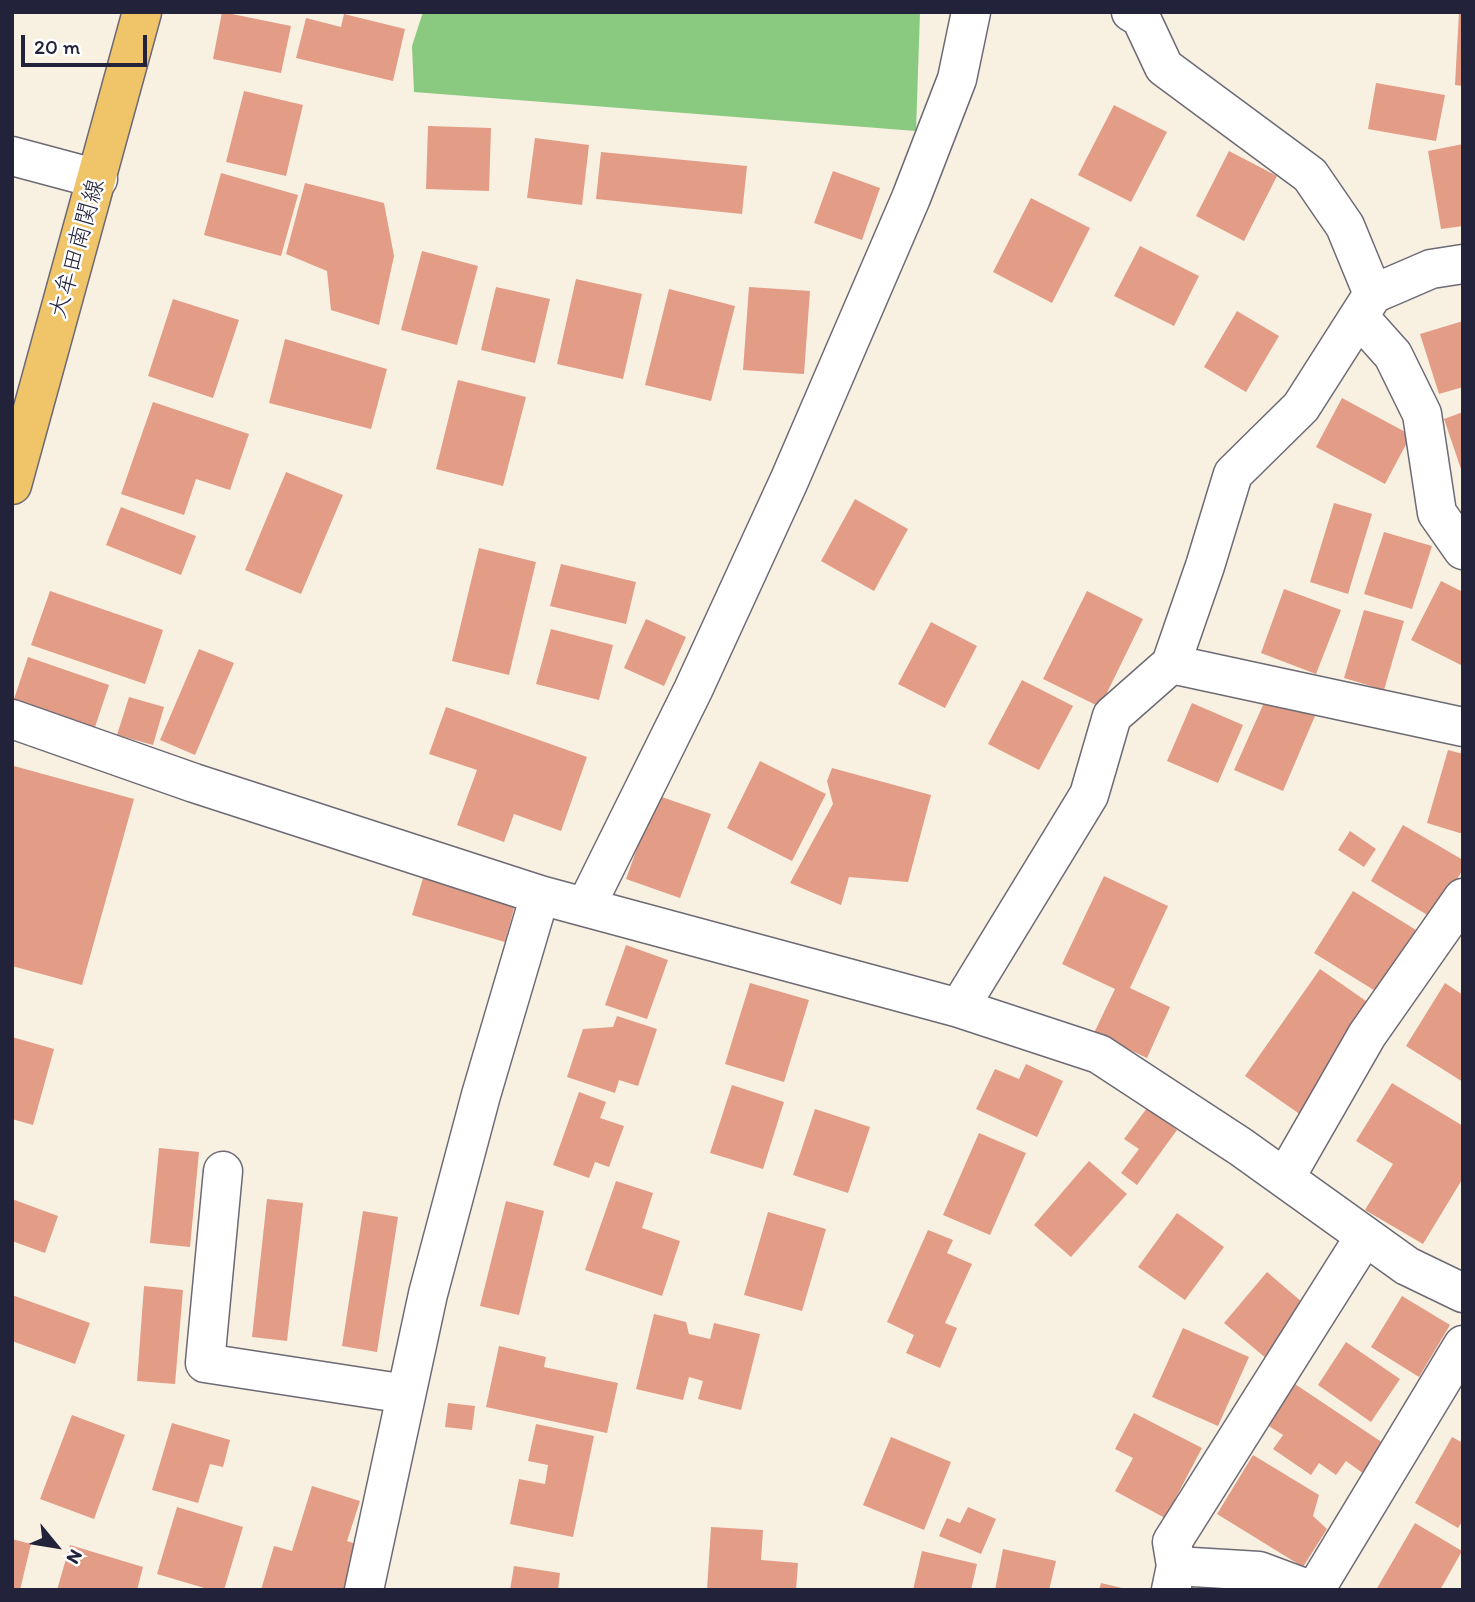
<!DOCTYPE html>
<meta charset="utf-8">
<style>
body{margin:0}
#map{position:relative;width:1475px;height:1602px;overflow:hidden;background:#f8f1e2;font-family:Itim,sans-serif}
canvas{display:block}
.frame{position:absolute;inset:0;border:14px solid #22223b;pointer-events:none}
.north{position:absolute;left:21px;top:1511px;width:70px;height:70px;-webkit-text-stroke:5px #fff;paint-order:stroke;rotate:120deg;font-size:19px;font-weight:700;line-height:28px;text-align:center;color:#22223b}
.north::after{content:'';display:block;margin:auto;width:24px;height:32px;background:#22223b;clip-path:polygon(50% 0,100% 100%,50% 72%,0 100%)}
.scale{position:absolute;left:21px;top:35px;width:126px;height:32px;box-sizing:border-box;border:4px solid #22223b;border-top:0;padding-left:9px;font-size:21px;line-height:24px;white-space:nowrap;color:#22223b;-webkit-text-stroke:5px #fff;paint-order:stroke}
</style>
<div id="map">
<canvas width="1475" height="1602"></canvas>
<div class="frame"></div>
<div class="north">N</div>
<div class="scale">20 m</div>
</div>
<script>
const context = document.querySelector('canvas').getContext('2d');
context.lineJoin = 'round';
function fillPath(path, color) { context.fillStyle = color; context.fill(path, 'evenodd'); }
const toPath = rows => new Path2D(rows.map(r => 'M' + r).join(''));
function strokePath(path, color, width, dash) { context.strokeStyle = color; context.lineWidth = width; context.lineCap = dash ? 'butt' : 'round'; context.setLineDash(dash || []); context.stroke(path); }
function drawText(font, color, halo, rows, align = 'center') {
  context.font = font + ' Itim,"Klee One",sans-serif'; context.lineWidth = 5; context.setLineDash([]); context.textBaseline = 'middle'; context.strokeStyle = halo; context.fillStyle = color; for (const [text, x, y, turn = 0] of rows) {
    context.save(); context.translate(x, y); context.rotate((+turn || 0) * Math.PI / 180); context.textAlign = isNaN(turn) ? turn : align; if (halo) context.strokeText(text, 0, 0); context.fillText(text, 0, 0); context.restore();
  }
}
fillPath(toPath([
 [423,12,920,12,916,131,414,92,412,46]
]), '#89c980');
fillPath(toPath([
 [222,12,291,26,281,73,213,59],
 [1459,12,1463,12,1463,86,1455,85],
 [344,14,405,29,393,81,296,58,306,18,341,27],
 [1376,83,1445,95,1436,141,1368,129],
 [244,91,303,105,286,176,226,162],
 [1114,105,1167,132,1131,202,1078,175],
 [428,126,491,128,489,191,426,189],
 [535,138,589,145,582,205,527,198],
 [1463,144,1463,226,1441,229,1428,151],
 [1229,151,1277,176,1244,241,1196,216],
 [601,152,747,166,742,214,596,199],
 [833,171,880,188,862,240,814,223],
 [221,173,298,195,281,256,204,235],
 [305,183,384,203,394,256,379,325,331,310,327,271,286,254],
 [1031,198,1090,228,1052,303,993,272],
 [1140,246,1199,276,1174,326,1114,296],
 [422,251,478,266,457,345,401,330],
 [576,279,642,294,623,379,557,364],
 [496,287,550,299,535,363,481,350],
 [749,287,810,291,804,374,743,370],
 [669,289,735,306,711,401,645,385],
 [173,299,239,320,213,398,148,376],
 [1237,311,1279,336,1246,392,1204,367],
 [1463,321,1463,387,1439,394,1420,334],
 [285,339,387,369,371,429,269,403],
 [458,380,526,397,503,486,436,469],
 [1342,398,1411,435,1385,484,1316,447],
 [153,402,249,434,230,490,196,479,184,515,121,494],
 [1463,412,1463,468,1461,469,1444,419],
 [286,472,343,495,301,594,245,570],
 [855,499,908,529,874,591,821,561],
 [1334,503,1372,514,1348,594,1310,582],
 [121,507,196,536,181,575,106,545],
 [1384,532,1432,546,1412,609,1364,594],
 [479,548,536,562,509,675,452,661],
 [561,564,636,582,626,624,550,606],
 [1441,581,1463,592,1463,666,1411,640],
 [1284,589,1341,610,1316,674,1261,653],
 [50,591,163,630,145,684,31,645],
 [1087,591,1143,619,1100,707,1043,679],
 [1364,610,1404,621,1384,690,1344,678],
 [646,619,686,637,664,686,624,668],
 [931,622,977,646,945,708,898,684],
 [551,629,613,645,599,700,536,684],
 [199,649,234,663,195,755,160,740],
 [28,657,109,685,95,727,14,699],
 [1022,680,1073,706,1039,770,988,744],
 [1267,696,1315,716,1283,791,1234,770],
 [129,697,164,707,153,745,117,735],
 [1192,703,1243,725,1218,783,1167,761],
 [446,707,587,757,561,831,514,814,504,842,457,825,477,770,429,754],
 [1448,750,1463,754,1463,834,1427,823],
 [760,761,826,794,792,861,727,828],
 [14,766,134,799,82,985,12,966],
 [832,768,931,795,908,882,849,877,841,905,790,883,833,804,827,781],
 [656,795,711,814,680,898,626,879],
 [1403,825,1463,860,1463,869,1434,919,1371,881],
 [1350,831,1376,849,1364,867,1338,850],
 [1104,876,1168,906,1130,988,1170,1007,1147,1058,1094,1033,1115,989,1062,964],
 [423,878,515,905,505,942,412,915],
 [1353,891,1416,930,1377,992,1314,953],
 [626,945,668,960,647,1019,605,1005],
 [1320,969,1376,1008,1301,1115,1245,1076],
 [750,983,809,1000,784,1082,725,1064],
 [1445,983,1463,995,1463,1082,1406,1046],
 [617,1016,657,1029,638,1086,619,1080,615,1093,567,1077,583,1029,613,1027],
 [12,1037,54,1049,33,1125,12,1119],
 [1026,1064,1063,1081,1037,1137,976,1109,995,1069,1019,1079],
 [1392,1083,1463,1126,1463,1178,1423,1244,1365,1210,1393,1164,1356,1141],
 [732,1085,784,1102,763,1169,710,1153],
 [579,1092,606,1102,600,1118,624,1126,609,1167,595,1162,589,1178,553,1165],
 [1147,1108,1177,1130,1137,1185,1121,1173,1139,1149,1124,1139],
 [815,1109,870,1127,848,1193,793,1175],
 [979,1133,1026,1153,990,1235,943,1215],
 [159,1148,199,1152,190,1247,150,1243],
 [1089,1161,1127,1194,1071,1257,1034,1225],
 [616,1181,653,1193,642,1228,680,1241,662,1296,585,1270],
 [12,1199,58,1216,45,1253,12,1241],
 [267,1199,303,1203,287,1341,252,1337],
 [506,1201,544,1211,519,1315,480,1306],
 [363,1211,398,1217,377,1352,342,1346],
 [768,1212,826,1229,802,1311,744,1295],
 [1177,1213,1224,1247,1185,1300,1138,1267],
 [928,1230,953,1240,947,1253,972,1264,945,1323,957,1328,940,1368,906,1353,914,1335,887,1322],
 [1267,1272,1309,1308,1267,1359,1224,1323],
 [144,1286,183,1290,175,1384,137,1381],
 [12,1295,90,1323,75,1364,12,1341],
 [1402,1296,1450,1325,1419,1377,1371,1347],
 [654,1314,686,1322,689,1334,710,1339,714,1323,760,1334,741,1410,698,1399,703,1381,689,1377,683,1400,636,1389],
 [1183,1328,1249,1357,1218,1426,1152,1397],
 [1346,1342,1400,1379,1371,1422,1318,1385],
 [499,1346,546,1357,544,1367,618,1383,607,1433,486,1407],
 [1289,1380,1392,1449,1371,1479,1346,1461,1336,1475,1319,1463,1311,1475,1273,1449,1283,1435,1261,1421],
 [448,1403,475,1406,472,1430,445,1427],
 [1134,1413,1202,1448,1165,1518,1115,1491,1133,1458,1115,1449],
 [72,1415,125,1435,94,1519,40,1499],
 [172,1423,230,1440,223,1467,210,1464,198,1503,152,1490],
 [536,1424,594,1436,573,1537,510,1524,519,1479,545,1484,548,1465,528,1461],
 [891,1437,951,1462,924,1530,863,1505],
 [1452,1437,1463,1443,1463,1520,1458,1528,1415,1503],
 [1253,1455,1319,1495,1313,1516,1327,1529,1303,1567,1217,1514],
 [312,1486,360,1501,347,1541,362,1546,349,1590,261,1590,274,1546,292,1551],
 [177,1507,243,1527,224,1590,211,1590,157,1574],
 [968,1507,996,1519,981,1554,939,1536,947,1518,960,1523],
 [1415,1523,1462,1551,1440,1590,1376,1590],
 [711,1527,763,1530,761,1560,798,1563,796,1590,707,1590],
 [12,1539,31,1544,20,1590,12,1590],
 [70,1545,143,1567,137,1590,57,1590],
 [1003,1549,1056,1561,1049,1590,995,1590],
 [922,1551,977,1564,971,1590,913,1590],
 [514,1566,560,1573,558,1590,510,1590],
 [1101,1583,1126,1589,1126,1590,1099,1590]
]), '#e39c86');
const minor = toPath([
 [1131,12,1141,18,1164,67,1310,175,1345,226,1373,294],
 [12,156,98,179],
 [1359,317,1393,355,1422,414,1437,513,1463,550],
 [1171,664,1463,727],
 [12,719,194,783,540,895,959,1008,1099,1054,1241,1147,1407,1266,1463,1293],
 [586,906,693,690,789,481,911,198,957,79,971,12],
 [959,1008,1089,795,1112,716,1171,664,1205,566,1233,474,1301,407,1373,294,1431,269,1463,264],
 [223,1171,205,1363,406,1394],
 [1285,1178,1367,1035,1463,898],
 [1176,1566,1259,1571,1310,1590],
 [364,1590,428,1294,481,1095,540,895],
 [1171,1590,1176,1566,1172,1542,1365,1236],
 [1315,1590,1463,1345]
]);
const primary = toPath([
 [12,485,142,12]
]);
strokePath(minor, '#6d6a75', 41);
strokePath(primary, '#6d6a75', 41);
strokePath(minor, '#fff', 38);
strokePath(primary, '#f0c469', 38);
drawText('24px', '#22223b', '#fff', [
 ["大牟田南関線",78,249,-74]
]);
</script>
